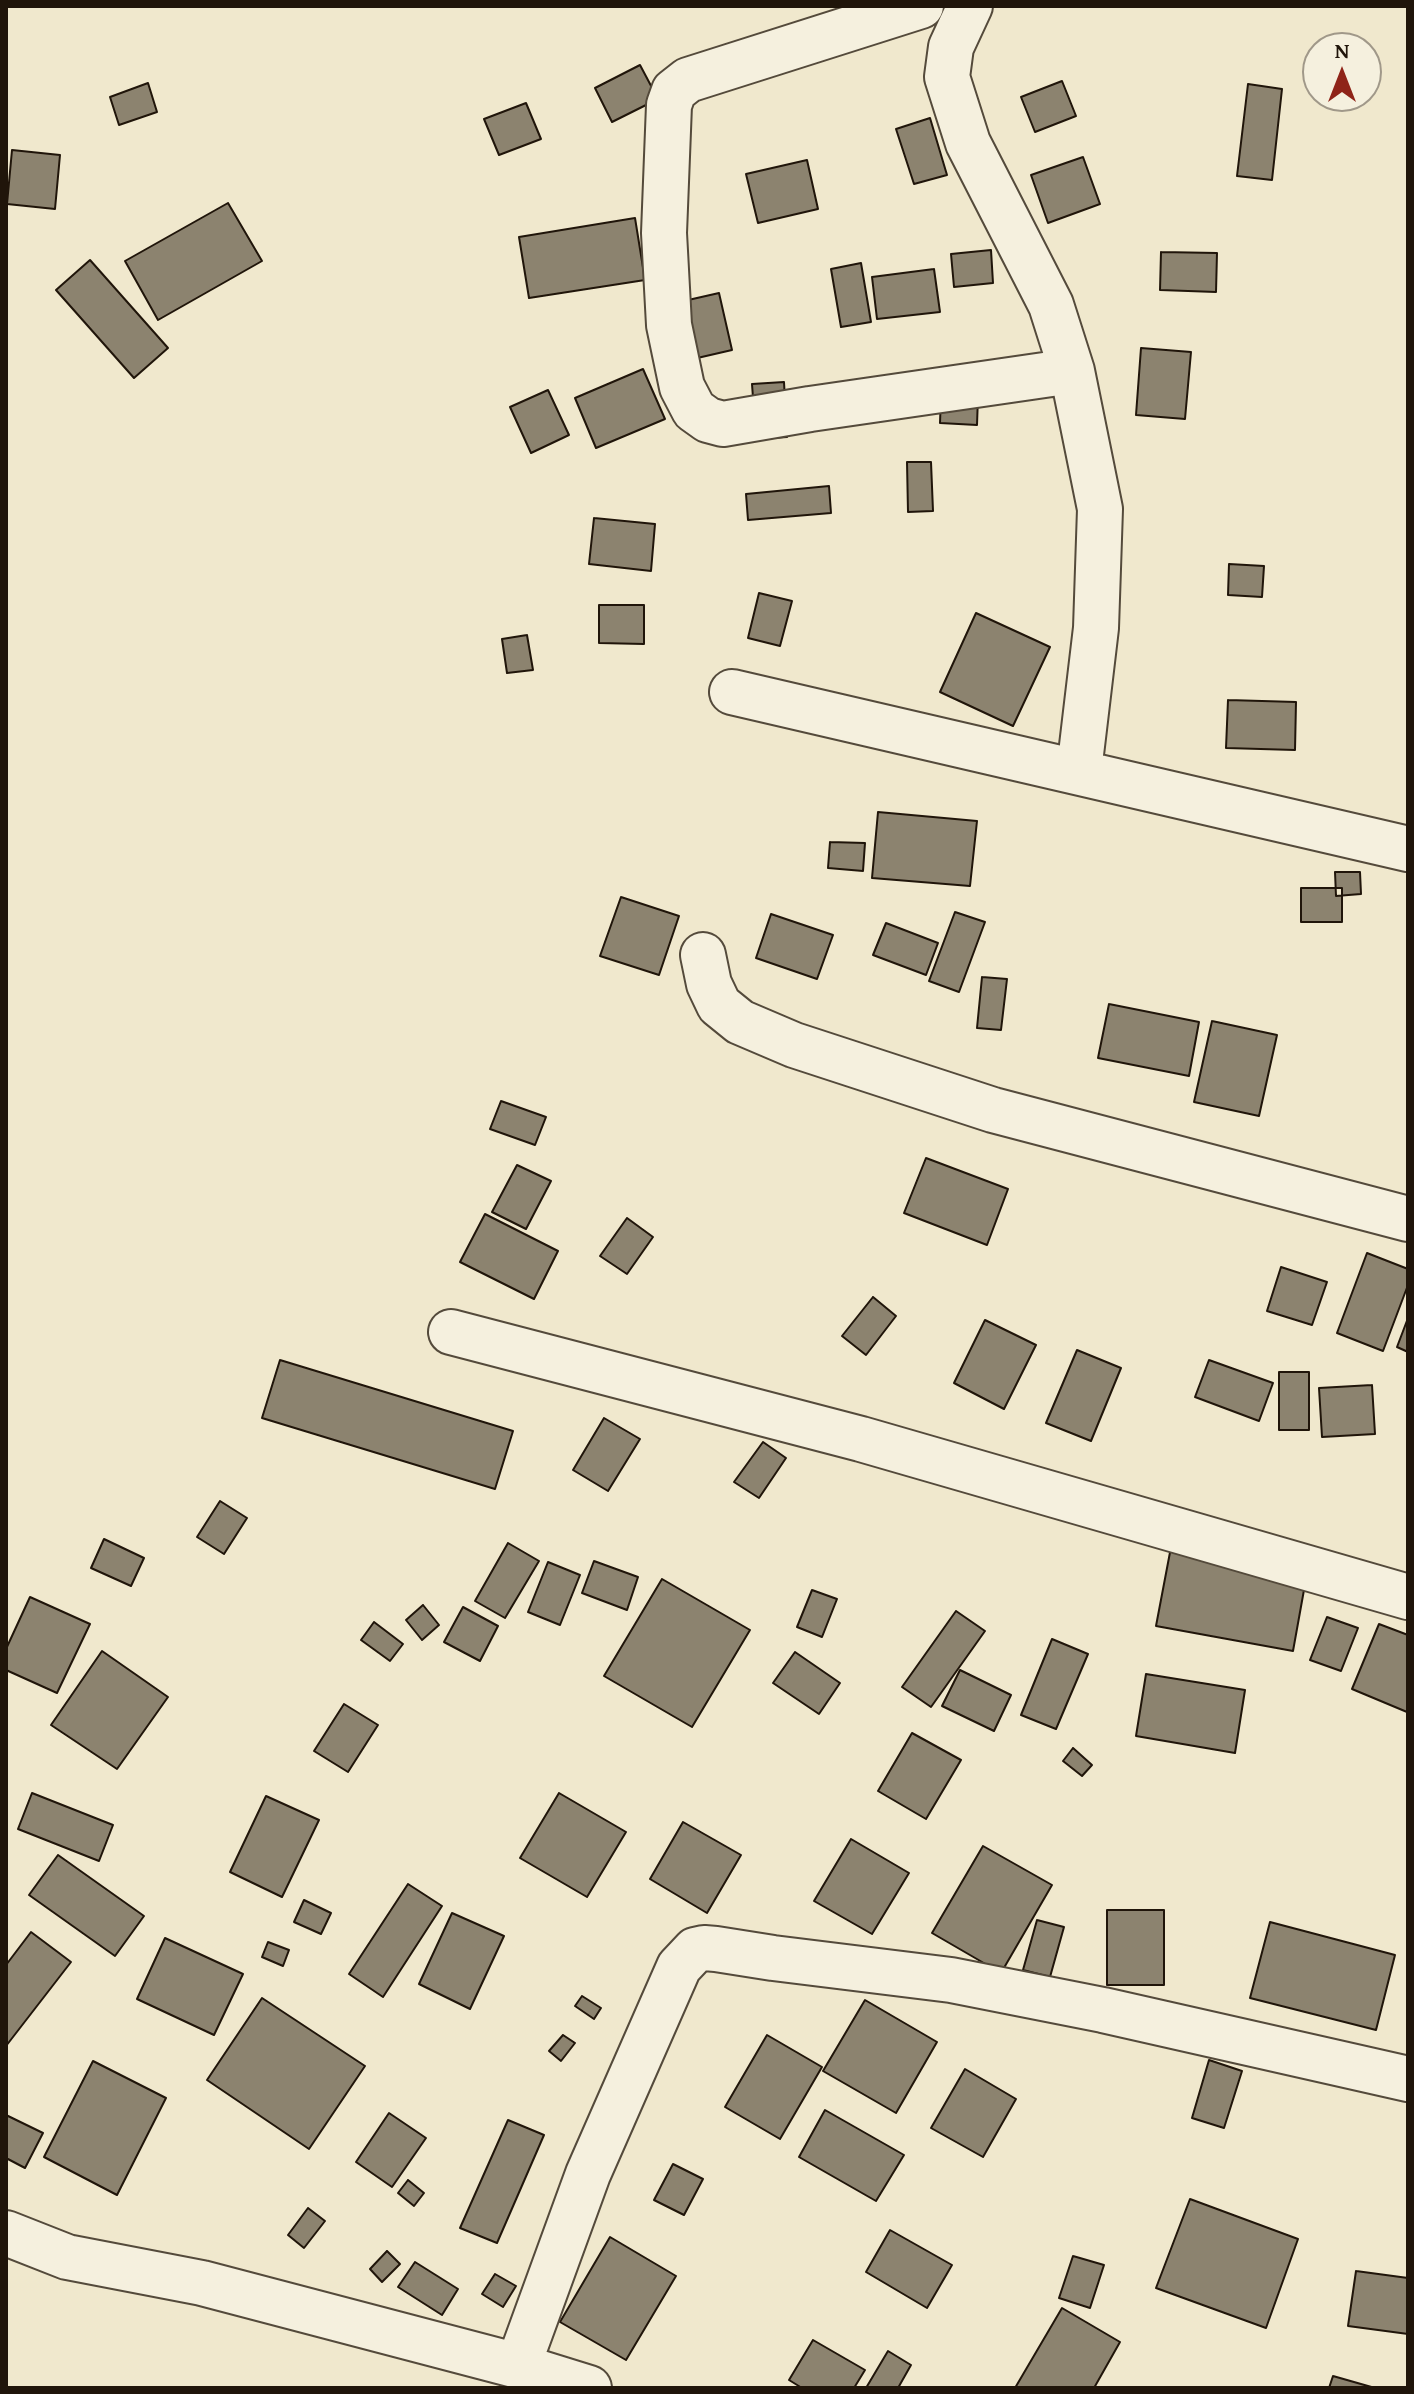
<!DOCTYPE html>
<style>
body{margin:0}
#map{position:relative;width:1414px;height:2394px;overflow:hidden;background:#f0e8cd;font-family:"Gentium Book Plus",serif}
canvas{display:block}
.frame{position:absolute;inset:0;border:8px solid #20150a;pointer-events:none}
.north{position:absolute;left:1302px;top:32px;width:80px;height:80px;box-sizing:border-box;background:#f5f0de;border:2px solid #a09889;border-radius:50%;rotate:0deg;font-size:22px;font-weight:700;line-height:32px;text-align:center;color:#20150a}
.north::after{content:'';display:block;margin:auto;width:28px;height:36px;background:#8f2418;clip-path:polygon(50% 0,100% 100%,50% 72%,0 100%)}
</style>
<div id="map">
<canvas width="1414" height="2394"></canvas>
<div class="frame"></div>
<div class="north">N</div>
</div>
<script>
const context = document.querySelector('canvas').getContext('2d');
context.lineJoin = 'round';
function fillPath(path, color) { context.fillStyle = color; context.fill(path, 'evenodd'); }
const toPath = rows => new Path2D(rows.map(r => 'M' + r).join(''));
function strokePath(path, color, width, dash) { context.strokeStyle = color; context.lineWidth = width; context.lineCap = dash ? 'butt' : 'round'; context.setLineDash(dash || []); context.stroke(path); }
const building = toPath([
 [640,65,658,99,612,122,595,88,640,65],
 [1062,81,1076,116,1035,132,1021,97,1062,81],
 [148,83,157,112,119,125,110,97,148,83],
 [1248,84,1282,89,1272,180,1237,176,1248,84],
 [526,103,541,139,499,155,484,119,526,103],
 [930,118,947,175,914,184,896,129,930,118],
 [12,150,60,155,55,209,7,204,12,150],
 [1083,157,1100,204,1048,223,1031,175,1083,157],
 [807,160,818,209,758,223,746,174,807,160],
 [228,203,262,261,158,320,125,261,228,203],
 [635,218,645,280,529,298,519,237,635,218],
 [991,250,993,283,954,287,951,254,991,250],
 [1161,252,1217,253,1216,292,1160,290,1161,252],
 [90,260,168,348,134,378,56,290,90,260],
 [861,263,871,322,841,327,831,269,861,263],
 [934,269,940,312,877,319,872,277,934,269],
 [719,293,732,350,667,365,653,308,719,293],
 [1141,348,1191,352,1185,419,1136,415,1141,348],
 [643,369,665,419,596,448,575,398,643,369],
 [784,382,787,437,756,439,752,384,784,382],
 [548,390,569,435,531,453,510,407,548,390],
 [941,394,978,396,977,425,940,423,941,394],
 [907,462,931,462,933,511,908,512,907,462],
 [829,486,831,513,748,520,746,494,829,486],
 [594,518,655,524,651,571,589,564,594,518],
 [1229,564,1264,566,1262,597,1228,595,1229,564],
 [759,593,792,601,780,646,748,638,759,593],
 [599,605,644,605,644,644,599,643,599,605],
 [976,613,1050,647,1013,726,940,692,976,613],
 [527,635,533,670,507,673,502,639,527,635],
 [1228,700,1296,702,1295,750,1226,748,1228,700],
 [878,812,977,821,970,886,872,878,878,812],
 [830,842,865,843,863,871,828,868,830,842],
 [1335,872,1360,872,1361,894,1336,896,1335,872],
 [1301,888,1342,888,1342,922,1301,922,1301,888],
 [621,897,679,916,659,975,600,956,621,897],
 [955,912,985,922,959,992,929,981,955,912],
 [771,914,833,935,817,979,756,958,771,914],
 [886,923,938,943,926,975,873,955,886,923],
 [982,977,1007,979,1001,1030,977,1028,982,977],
 [1109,1004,1199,1022,1189,1076,1098,1058,1109,1004],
 [1212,1021,1277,1035,1259,1116,1194,1102,1212,1021],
 [501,1101,546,1117,535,1145,490,1129,501,1101],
 [926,1158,1008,1189,987,1245,904,1213,926,1158],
 [517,1165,551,1181,526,1229,492,1212,517,1165],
 [485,1214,558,1251,534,1299,460,1262,485,1214],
 [627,1218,653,1237,627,1274,600,1256,627,1218],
 [1367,1253,1408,1269,1408,1285,1383,1351,1337,1333,1367,1253],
 [1281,1267,1327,1282,1312,1325,1267,1311,1281,1267],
 [873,1297,896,1316,866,1355,842,1336,873,1297],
 [1408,1318,1408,1352,1397,1347,1408,1318],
 [985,1320,1036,1345,1004,1409,954,1383,985,1320],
 [1077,1350,1121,1368,1091,1441,1046,1423,1077,1350],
 [280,1360,513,1431,495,1489,262,1418,280,1360],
 [1209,1360,1273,1383,1259,1421,1195,1397,1209,1360],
 [1279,1372,1309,1372,1309,1430,1279,1430,1279,1372],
 [1372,1385,1375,1434,1322,1437,1319,1388,1372,1385],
 [604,1418,640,1439,608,1491,573,1470,604,1418],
 [763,1442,786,1458,759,1498,734,1482,763,1442],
 [220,1501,247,1518,224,1554,197,1537,220,1501],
 [1175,1526,1311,1551,1293,1651,1156,1626,1175,1526],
 [104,1539,144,1558,131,1586,91,1568,104,1539],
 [508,1543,539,1561,505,1618,475,1601,508,1543],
 [594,1561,638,1577,627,1610,582,1593,594,1561],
 [548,1562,580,1575,560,1625,528,1612,548,1562],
 [662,1579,750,1630,692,1727,604,1676,662,1579],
 [812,1590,837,1599,822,1637,797,1627,812,1590],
 [30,1597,90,1624,57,1693,6,1670,6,1649,30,1597],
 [423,1605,439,1625,422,1640,406,1620,423,1605],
 [463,1607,498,1626,480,1661,444,1642,463,1607],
 [956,1611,985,1631,931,1707,902,1687,956,1611],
 [1327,1617,1358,1628,1341,1671,1310,1660,1327,1617],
 [374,1622,403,1644,390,1661,361,1640,374,1622],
 [1379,1624,1408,1635,1407,1712,1352,1689,1379,1624],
 [1052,1639,1088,1654,1056,1729,1021,1715,1052,1639],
 [102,1651,168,1697,117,1769,51,1725,102,1651],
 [795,1652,840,1683,819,1714,773,1683,795,1652],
 [960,1670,1011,1695,994,1731,942,1706,960,1670],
 [1146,1674,1245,1690,1235,1753,1136,1736,1146,1674],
 [344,1704,378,1725,348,1772,314,1751,344,1704],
 [912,1733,961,1760,926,1819,878,1791,912,1733],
 [1073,1748,1092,1765,1082,1776,1063,1761,1073,1748],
 [32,1793,113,1825,99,1861,18,1829,32,1793],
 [559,1793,626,1832,587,1897,520,1858,559,1793],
 [266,1796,319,1820,282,1897,230,1872,266,1796],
 [683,1822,741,1855,707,1913,650,1879,683,1822],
 [851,1839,909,1873,872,1934,814,1901,851,1839],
 [983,1846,1052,1885,1001,1973,932,1933,983,1846],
 [58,1855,144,1916,115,1956,29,1895,58,1855],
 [408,1884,442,1906,383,1997,349,1974,408,1884],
 [304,1900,331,1913,321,1934,294,1922,304,1900],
 [1107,1910,1164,1910,1164,1985,1107,1985,1107,1910],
 [452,1913,504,1936,470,2009,419,1984,452,1913],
 [1037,1920,1064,1927,1050,1977,1023,1970,1037,1920],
 [1270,1922,1395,1955,1376,2030,1250,1998,1270,1922],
 [31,1932,71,1962,6,2046,6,1965,31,1932],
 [165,1938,243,1974,214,2035,137,1999,165,1938],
 [268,1942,289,1950,283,1966,262,1957,268,1942],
 [582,1996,601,2008,594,2019,575,2006,582,1996],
 [262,1998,365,2066,309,2149,207,2080,262,1998],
 [865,2000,937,2042,896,2113,823,2071,865,2000],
 [563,2035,575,2043,561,2061,549,2051,563,2035],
 [767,2035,822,2067,780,2139,725,2107,767,2035],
 [1209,2060,1242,2071,1224,2128,1192,2118,1209,2060],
 [93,2061,166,2098,117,2195,44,2157,93,2061],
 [965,2069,1016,2099,983,2157,931,2128,965,2069],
 [825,2110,904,2155,876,2201,799,2157,825,2110],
 [389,2113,426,2138,392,2187,356,2162,389,2113],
 [6,2115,43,2133,25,2168,6,2158,6,2115],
 [508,2120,544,2135,497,2243,460,2228,508,2120],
 [673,2164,703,2179,684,2215,654,2200,673,2164],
 [408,2180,424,2193,414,2206,398,2193,408,2180],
 [1190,2199,1298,2239,1266,2328,1156,2288,1190,2199],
 [308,2208,325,2221,304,2248,288,2235,308,2208],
 [890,2230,952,2265,927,2308,866,2272,890,2230],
 [610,2237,676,2276,626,2360,560,2322,610,2237],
 [387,2251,400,2264,382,2282,370,2269,387,2251],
 [1073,2256,1104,2265,1090,2308,1059,2298,1073,2256],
 [415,2262,458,2289,442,2315,398,2287,415,2262],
 [1356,2271,1408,2278,1408,2334,1348,2326,1356,2271],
 [495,2274,516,2286,503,2307,482,2294,495,2274],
 [1062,2308,1120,2342,1094,2388,1015,2388,1062,2308],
 [813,2340,865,2370,854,2388,802,2388,789,2380,813,2340],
 [888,2351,911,2365,898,2388,866,2388,888,2351],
 [1333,2376,1375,2388,1329,2388,1333,2376]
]);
fillPath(building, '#8c836f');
strokePath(building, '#20150a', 2);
const minor = toPath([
 [921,6,688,80,674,91,669,105,664,233,669,325,682,387,694,410,708,420,723,424,810,409,1072,371],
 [970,6,951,47,947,77,968,143,1051,305,1072,371,1100,509,1096,628,1079,771],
 [732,692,1408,849],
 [703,955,709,984,719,1005,740,1022,794,1045,993,1110,1408,1219],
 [451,1332,861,1439,1408,1597],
 [6,2233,67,2257,202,2283,518,2366,589,2388],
 [518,2366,588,2174,679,1967,695,1950,704,1948,716,1949,773,1958,951,1980,1103,2010,1408,2079]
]);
strokePath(minor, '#544a3b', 48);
strokePath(minor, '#f5f0de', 44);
</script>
